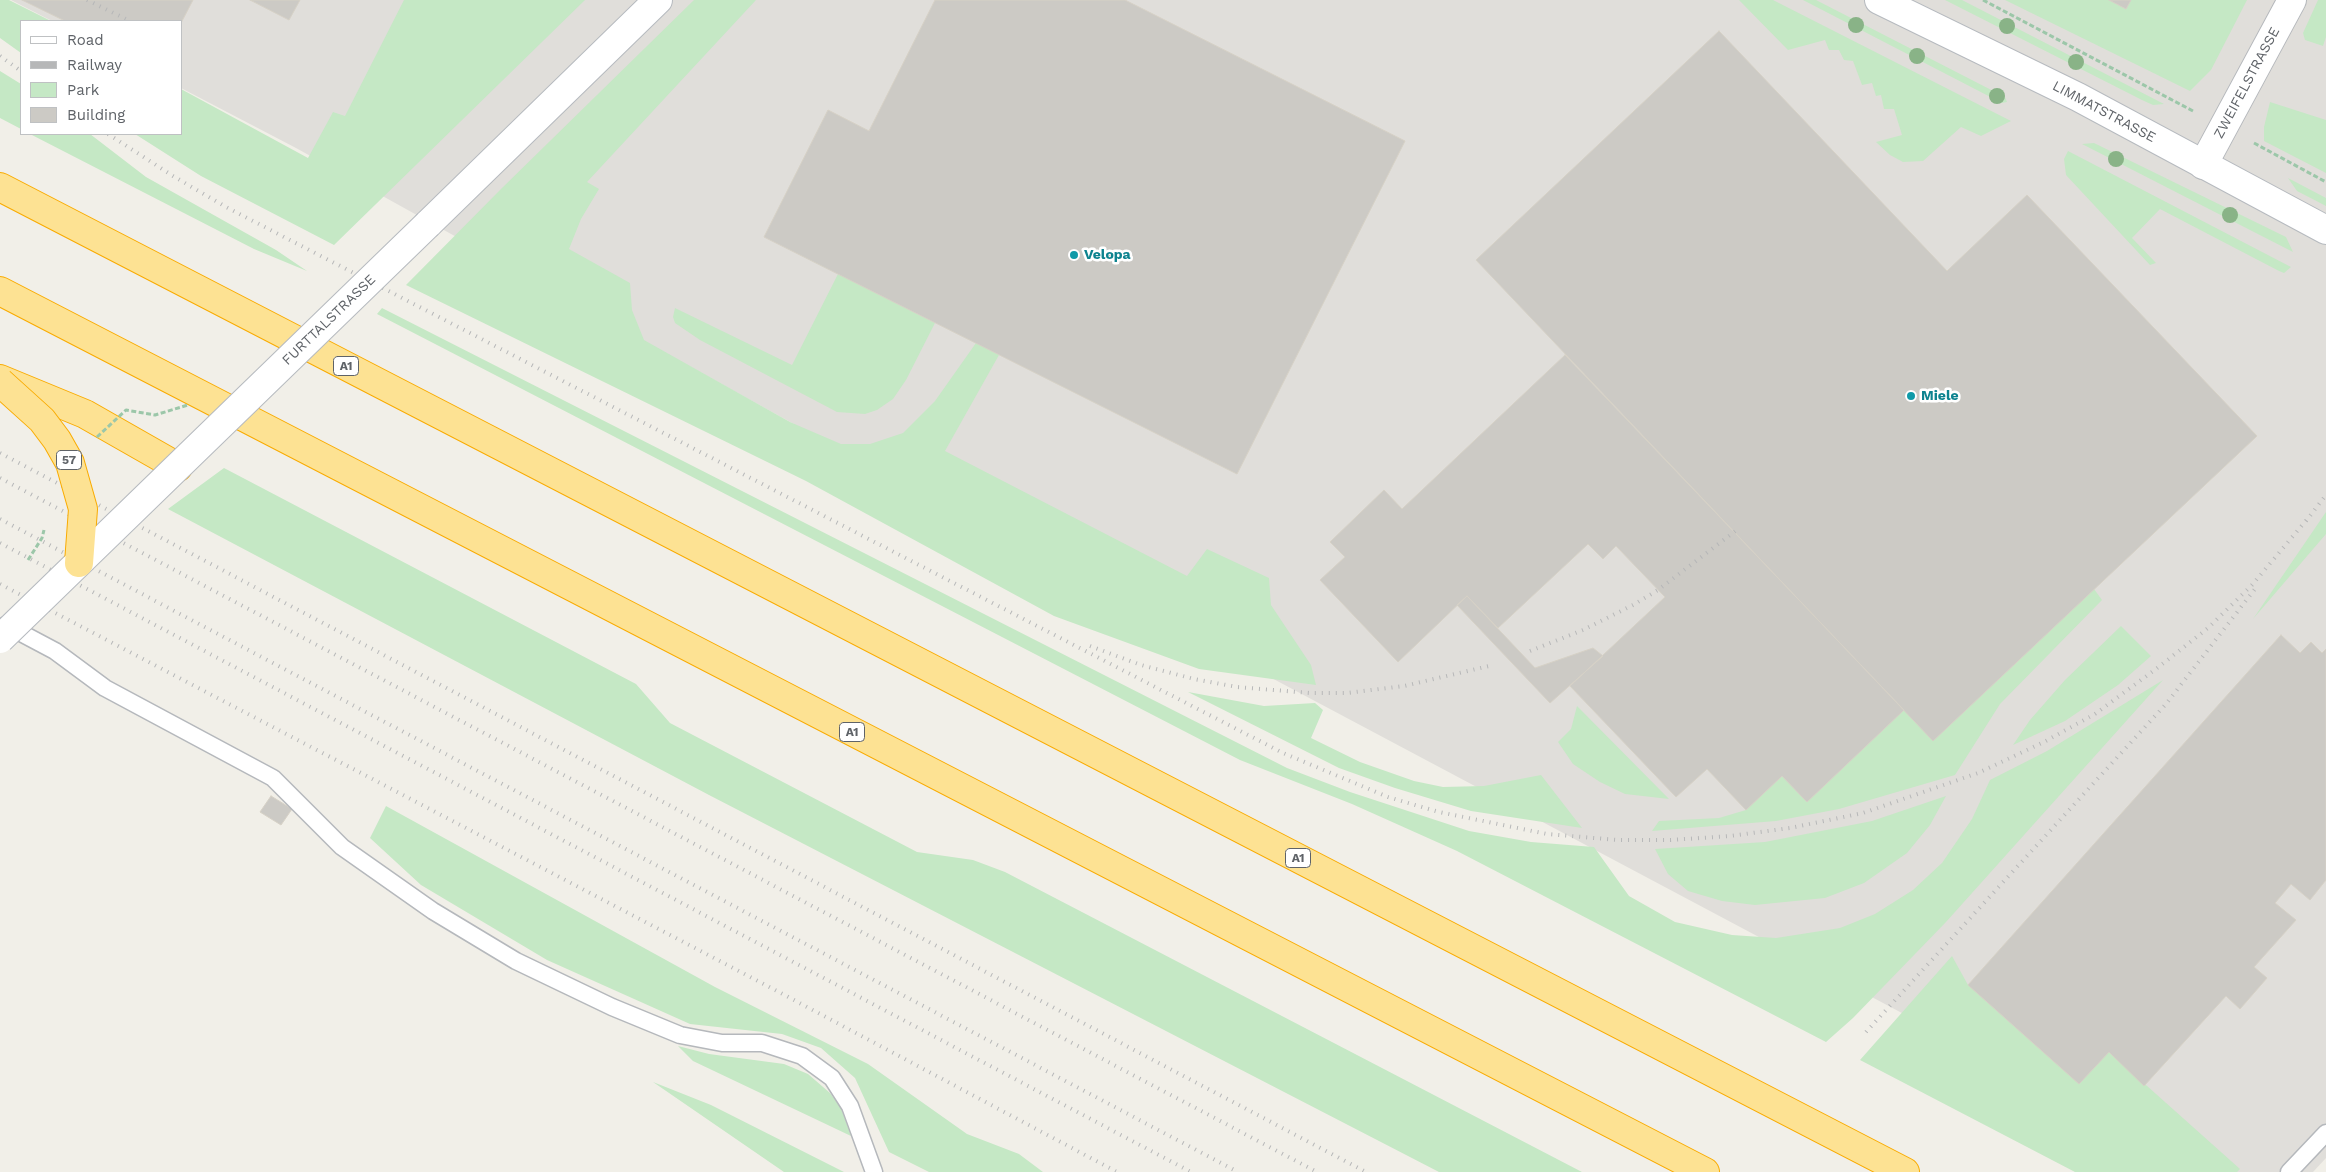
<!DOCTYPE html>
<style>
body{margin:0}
#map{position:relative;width:2326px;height:1172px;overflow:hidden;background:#f1efe8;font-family:"Work Sans",sans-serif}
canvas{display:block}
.legend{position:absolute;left:20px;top:20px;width:162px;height:115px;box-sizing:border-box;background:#fff;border:1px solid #bfc1c3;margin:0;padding:6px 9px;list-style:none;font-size:15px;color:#5f6368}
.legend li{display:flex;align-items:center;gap:10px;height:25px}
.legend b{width:25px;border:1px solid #bfc1c3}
</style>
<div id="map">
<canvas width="2326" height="1172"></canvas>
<ul class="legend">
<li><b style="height:6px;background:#fff"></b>Road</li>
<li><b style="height:6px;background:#b6b7b8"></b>Railway</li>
<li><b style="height:14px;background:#c5e8c5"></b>Park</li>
<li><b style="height:14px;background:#cccac5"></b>Building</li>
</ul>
</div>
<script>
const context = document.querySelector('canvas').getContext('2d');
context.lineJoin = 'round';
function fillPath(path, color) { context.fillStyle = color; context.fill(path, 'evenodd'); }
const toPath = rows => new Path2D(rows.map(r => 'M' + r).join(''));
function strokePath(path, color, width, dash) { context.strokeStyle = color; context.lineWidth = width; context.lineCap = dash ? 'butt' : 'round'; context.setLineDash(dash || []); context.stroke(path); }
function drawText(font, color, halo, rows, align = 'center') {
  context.font = font + ' "Work Sans",sans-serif'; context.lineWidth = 5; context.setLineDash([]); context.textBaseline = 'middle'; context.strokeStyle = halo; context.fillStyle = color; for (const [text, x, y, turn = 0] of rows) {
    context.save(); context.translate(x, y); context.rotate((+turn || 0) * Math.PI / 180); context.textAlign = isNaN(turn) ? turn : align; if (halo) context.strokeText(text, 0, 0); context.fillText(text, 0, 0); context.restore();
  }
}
fillPath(toPath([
 [11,0,2326,0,2326,1158,2313,1172,2201,1172,790,422,296,148,181,88,181,21,52,21]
]), '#e0deda');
fillPath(toPath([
 [0,0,9,0,51,21,21,21,21,53,0,38],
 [404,0,585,0,334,245,201,176,135,134,181,134,181,89,308,158,333,112,345,116],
 [694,0,756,0,587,182,599,189,581,219,569,249,630,283,632,310,644,340,790,422,841,444,870,444,903,433,935,401,976,343,999,355,945,451,1187,576,1207,549,1269,578,1271,605,1311,665,1316,685,1199,669,1054,616,806,481,406,285,501,189],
 [1739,0,1773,0,2011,121,1981,136,1961,127,1923,161,1903,162,1890,155,1876,142,1902,135,1894,109,1884,109,1881,95,1876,96,1872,83,1862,85,1853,61,1844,60,1839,50,1829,50,1825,40,1788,50],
 [1803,0,1816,0,2005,97,2007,102,2002,103],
 [1945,0,1962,0,2164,104,2153,105,2142,100],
 [2005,0,2109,0,2126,9,2131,0,2247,0,2211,70,2190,91],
 [2318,0,2326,0,2326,37,2323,46,2305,40,2303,33],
 [0,71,21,84,21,129,0,118],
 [2270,102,2326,120,2326,173,2264,141,2264,127],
 [30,134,90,134,146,177,276,250,307,271,254,249],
 [2094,143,2286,237,2293,252,2082,144],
 [2068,151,2291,267,2284,273,2279,271,2160,209,2132,238,2156,263,2150,265,2066,175,2064,159],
 [2288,178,2326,198,2326,206,2297,191],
 [838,274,935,323,906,380,893,399,877,410,865,414,837,412,700,340,675,323,673,317,675,308,792,365],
 [382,308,1287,768,1350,792,1469,831,1531,842,1594,847,1629,896,1675,922,1732,935,1776,938,1840,928,1875,914,1913,890,1942,863,1972,819,1990,780,2047,751,2163,680,1946,922,1853,1018,1826,1042,1457,851,1352,804,1240,760,377,314],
 [224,468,636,684,670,723,917,852,973,860,1005,872,1582,1172,1439,1172,709,795,168,509],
 [2326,512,2326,534,2253,619],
 [2094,589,2102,600,2000,704,1955,775,1839,809,1776,821,1652,831,1659,821,1719,818,1746,810,1782,776,1807,802,1904,710,1933,741],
 [2121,626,2151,656,2118,685,2065,721,2013,745,2030,720,2065,680],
 [1188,692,1264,706,1315,703,1323,710,1311,738,1360,762,1414,781,1443,787,1484,786,1541,775,1582,828,1471,811,1395,788,1339,768],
 [1577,706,1669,799,1625,794,1600,782,1573,764,1558,742,1571,729],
 [1946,796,1930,825,1907,853,1864,883,1825,898,1755,905,1722,901,1688,891,1668,874,1655,849,1765,842,1872,821],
 [386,806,715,987,868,1064,967,1134,1019,1154,1043,1172,929,1172,889,1152,855,1078,821,1048,782,1034,690,1024,547,960,421,885,370,838],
 [1952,956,1968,985,2079,1084,2109,1052,2240,1169,2237,1172,2075,1172,1860,1060],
 [678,1046,709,1054,784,1064,808,1074,830,1093,841,1108,851,1136,693,1061],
 [653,1082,711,1105,844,1172,784,1172]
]), '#c5e8c5');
const building = toPath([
 [22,0,193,0,181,23,65,21,22,0],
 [250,0,300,0,289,20,250,0],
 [935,0,1125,0,1405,141,1237,474,764,237,828,110,869,131,935,0],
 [2109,0,2131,0,2126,9,2109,0],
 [1719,31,1947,271,2027,195,2257,436,1933,741,1476,260,1719,31],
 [1565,355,1904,710,1807,802,1782,776,1746,810,1707,769,1676,797,1570,686,1665,597,1616,546,1603,559,1588,544,1498,628,1467,596,1398,662,1320,580,1345,557,1330,542,1384,490,1402,509,1565,355],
 [1467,596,1535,668,1593,648,1603,656,1550,703,1457,605,1467,596],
 [2281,635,2300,653,2311,642,2322,653,2326,649,2326,880,2310,900,2291,884,2275,903,2296,920,2254,967,2267,978,2240,1009,2226,996,2144,1086,2109,1052,2079,1084,1968,985,2281,635],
 [271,796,292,809,281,825,260,812,271,796]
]);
fillPath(building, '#cccac5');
strokePath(building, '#d6d1c6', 1);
const lane = toPath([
 [6,625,55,651,105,688,273,778,342,847,433,911,516,961,612,1007,680,1035,722,1043,762,1043,802,1056,832,1078,850,1106,874,1172],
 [2289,1172,2326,1133]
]);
const street = toPath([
 [2203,165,2292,0]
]);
const secondary = toPath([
 [1879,0,2078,97,2326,230],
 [428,224,658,0]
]);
const highway = toPath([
 [0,187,1905,1172],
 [0,291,1705,1172],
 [0,379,85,414,178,467]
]);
strokePath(lane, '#b5b8bc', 19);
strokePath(street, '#b5b8bc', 30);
strokePath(secondary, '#b6babf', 30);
strokePath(highway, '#f9ab00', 30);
strokePath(toPath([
 [1983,0,2193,111],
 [2254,143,2326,182]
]), '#9cc7a9', 3, [5, 2.5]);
strokePath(lane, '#fff', 16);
strokePath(street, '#fff', 28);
strokePath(secondary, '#fff', 28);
strokePath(highway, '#fde293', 28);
strokePath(toPath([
 [87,0,130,21],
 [0,56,21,71],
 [108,134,173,176,226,207,1283,753,1388,797,1439,812,1547,834,1618,840,1671,840,1730,836,1790,828,1863,813,1978,773,2044,742,2095,714,2156,669,2208,628,2252,585,2309,517],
 [0,453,1366,1172],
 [0,478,1317,1172],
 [0,519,1238,1172],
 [2306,521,2326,495],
 [0,543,1191,1172],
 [0,584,777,991,1117,1172],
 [1090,646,1141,665,1194,679,1237,687,1310,693,1347,693,1404,686,1489,666],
 [1530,651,1583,630,1633,605,1658,590,1738,529],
 [1866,1032,2166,704,2255,589]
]), '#b6b7b8', 4, [1, 6]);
const secondaryBridge = toPath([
 [0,639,428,224]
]);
const highwayBridge = toPath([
 [0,382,42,420,57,440,70,463,83,509,79,563]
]);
strokePath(secondaryBridge, '#b6babf', 30, []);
strokePath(highwayBridge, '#f9ab00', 30, []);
strokePath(toPath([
 [97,437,126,410,155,415,188,405],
 [28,560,42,538,44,530]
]), '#9cc7a9', 3, [5, 2.5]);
strokePath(secondaryBridge, '#fff', 28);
strokePath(highwayBridge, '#fde293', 28);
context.fillStyle = '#89b387';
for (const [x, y] of [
 [1856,25],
 [2007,26],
 [1917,56],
 [2076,62],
 [1997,96],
 [2116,159],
 [2230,215]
]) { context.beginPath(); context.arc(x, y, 8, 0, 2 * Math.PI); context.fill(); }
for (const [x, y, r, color] of [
 [1074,255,5,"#0f9aa8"],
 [1911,396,5,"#0f9aa8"]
]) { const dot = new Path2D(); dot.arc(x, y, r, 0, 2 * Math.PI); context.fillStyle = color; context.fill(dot); strokePath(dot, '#fff', 2); }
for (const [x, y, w] of [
 [346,366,25],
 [69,460,25],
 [852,732,25],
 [1298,858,25]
]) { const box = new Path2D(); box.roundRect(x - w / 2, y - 9.5, w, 19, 4); context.fillStyle = '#fff'; context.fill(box); strokePath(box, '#5f6368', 1); }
drawText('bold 12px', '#5f6368', null, [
 ["A1",346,366],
 ["57",69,460],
 ["A1",852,732],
 ["A1",1298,858]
]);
drawText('14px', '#5f6368', '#fff', [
 ["ZWEIFELSTRASSE",2247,83,-62],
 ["LIMMATSTRASSE",2104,112,28],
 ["FURTTALSTRASSE",329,320,-44]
]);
drawText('bold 14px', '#0d838f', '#fff', [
 ["Velopa",1084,255],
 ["Miele",1921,396]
], 'left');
</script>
